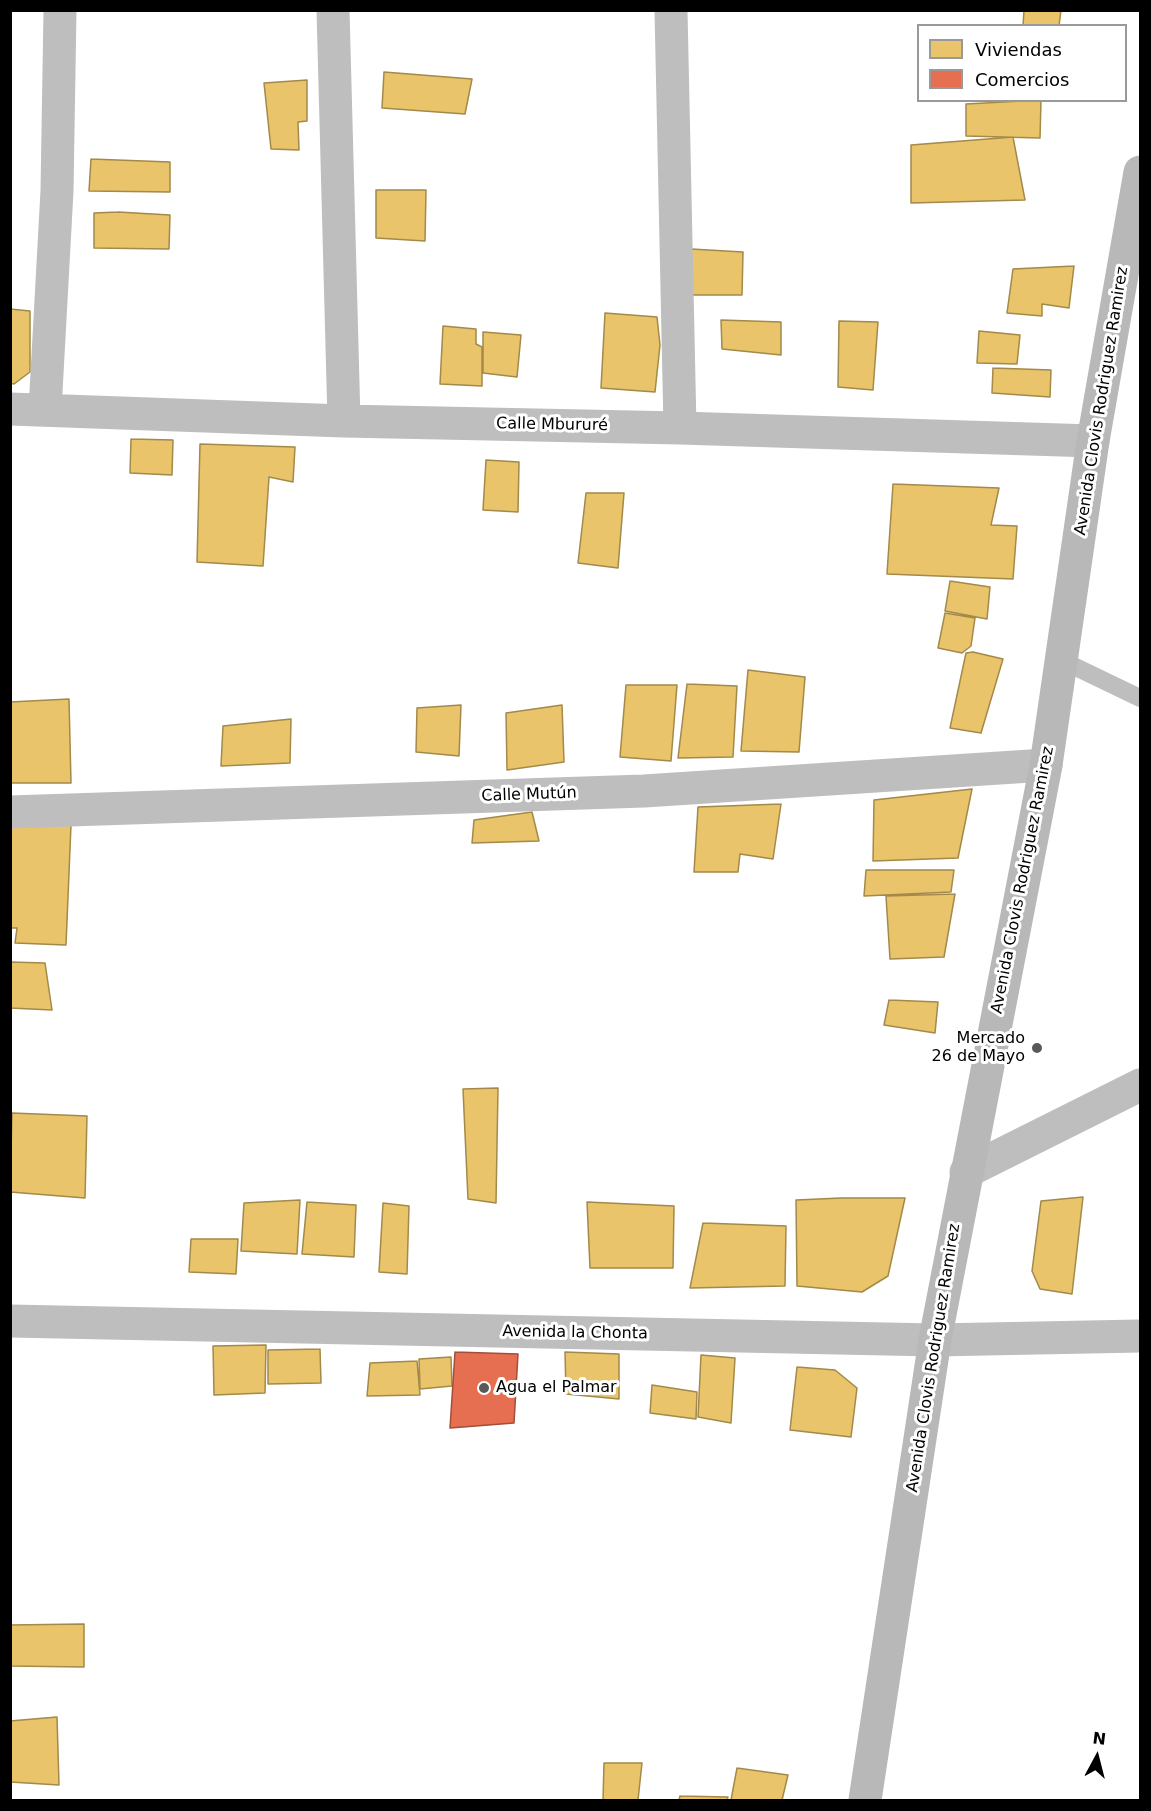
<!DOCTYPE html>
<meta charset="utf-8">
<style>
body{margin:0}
#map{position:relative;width:1151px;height:1811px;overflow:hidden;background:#fff;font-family:"DejaVu Sans",sans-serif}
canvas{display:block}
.frame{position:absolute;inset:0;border:12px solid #000;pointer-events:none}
.legend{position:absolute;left:917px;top:24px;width:210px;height:78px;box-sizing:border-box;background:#fff;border:2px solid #999;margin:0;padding:8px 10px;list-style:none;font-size:18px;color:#000}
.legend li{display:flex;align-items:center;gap:12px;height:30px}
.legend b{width:30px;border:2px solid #999}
.north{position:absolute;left:1067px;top:1727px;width:60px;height:60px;-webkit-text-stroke:4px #fff;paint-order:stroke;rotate:7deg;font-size:16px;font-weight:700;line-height:24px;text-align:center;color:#000}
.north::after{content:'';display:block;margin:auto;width:21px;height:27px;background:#000;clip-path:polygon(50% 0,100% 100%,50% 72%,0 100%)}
</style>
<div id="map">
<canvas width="1151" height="1811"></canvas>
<div class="frame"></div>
<ul class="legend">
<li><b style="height:16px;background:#e9c46a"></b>Viviendas</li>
<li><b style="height:16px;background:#e76f51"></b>Comercios</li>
</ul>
<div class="north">N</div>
</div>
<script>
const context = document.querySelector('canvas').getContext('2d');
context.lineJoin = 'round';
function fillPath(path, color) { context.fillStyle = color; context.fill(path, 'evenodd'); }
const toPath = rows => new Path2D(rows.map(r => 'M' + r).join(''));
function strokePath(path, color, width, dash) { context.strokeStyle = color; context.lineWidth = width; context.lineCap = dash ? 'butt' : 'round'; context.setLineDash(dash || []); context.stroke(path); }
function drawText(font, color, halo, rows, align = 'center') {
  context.font = font + ' "DejaVu Sans",sans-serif'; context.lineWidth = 6; context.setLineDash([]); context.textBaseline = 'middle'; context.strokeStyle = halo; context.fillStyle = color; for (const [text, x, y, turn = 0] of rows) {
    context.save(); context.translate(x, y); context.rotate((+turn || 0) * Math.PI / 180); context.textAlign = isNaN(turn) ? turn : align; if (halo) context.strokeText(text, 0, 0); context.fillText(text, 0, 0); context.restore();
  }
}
const homes = toPath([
 [1024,10,1061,10,1059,26,1023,26,1024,10],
 [384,72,472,79,465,114,382,108,384,72],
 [307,80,307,121,298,122,299,150,271,149,264,83,307,80],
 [1041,100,1040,138,966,136,966,104,1041,100],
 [1013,137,1025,200,911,203,911,145,1013,137],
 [91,159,170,162,170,192,89,191,91,159],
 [376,190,426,190,425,241,376,238,376,190],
 [118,212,170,215,169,249,94,248,94,213,118,212],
 [691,249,743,252,742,295,692,295,691,249],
 [1074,266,1069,308,1042,304,1042,316,1007,313,1013,269,1074,266],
 [10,309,30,311,30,372,14,384,10,383,10,309],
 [605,313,657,317,660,345,655,392,601,388,605,313],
 [721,320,781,322,781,355,722,349,721,320],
 [839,321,878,322,873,390,838,387,839,321],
 [443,326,476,329,476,344,482,347,482,386,440,384,443,326],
 [979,331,1020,335,1017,364,977,363,979,331],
 [483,332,521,335,517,377,483,373,483,332],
 [993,368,1051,370,1050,397,992,393,993,368],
 [131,439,173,440,172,475,130,473,131,439],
 [200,444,295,447,293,482,269,477,263,566,197,562,200,444],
 [486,460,519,462,518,512,483,510,486,460],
 [893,484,999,488,991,525,1017,526,1013,579,887,574,893,484],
 [586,493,624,493,618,568,578,563,586,493],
 [950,581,990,587,987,619,945,611,950,581],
 [945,613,975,618,971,646,962,653,938,648,945,613],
 [973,652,1003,659,981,733,950,728,966,653,973,652],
 [748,670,805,677,799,752,741,751,748,670],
 [687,684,737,686,733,757,678,758,687,684],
 [626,685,677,685,671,761,620,757,626,685],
 [69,699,71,783,10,783,10,702,69,699],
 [461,705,459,756,416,752,417,708,461,705],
 [562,705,564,762,507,770,506,713,562,705],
 [291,719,290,763,221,766,223,726,291,719],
 [972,789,958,858,873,861,874,800,972,789],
 [781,804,773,859,740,854,738,872,694,872,698,807,781,804],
 [532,812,539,841,472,843,474,820,532,812],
 [10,824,71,825,66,945,15,943,17,928,10,928,10,824],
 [866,870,954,870,951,892,864,896,866,870],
 [955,894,944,957,890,959,886,896,955,894],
 [10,962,45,963,52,1010,10,1008,10,962],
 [889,1000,938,1002,935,1033,884,1025,889,1000],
 [498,1088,496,1203,468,1199,463,1089,498,1088],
 [12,1113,87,1116,85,1198,10,1192,12,1113],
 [1083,1197,1072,1294,1040,1289,1032,1271,1041,1201,1083,1197],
 [841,1198,905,1198,888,1276,862,1292,797,1286,796,1200,841,1198],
 [300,1200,297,1254,241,1251,244,1203,300,1200],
 [307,1202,356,1205,354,1257,302,1254,307,1202],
 [587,1202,674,1206,673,1268,590,1268,587,1202],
 [383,1203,409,1206,407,1274,379,1272,383,1203],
 [703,1223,786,1226,785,1286,690,1288,703,1223],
 [191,1239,238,1239,236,1274,189,1272,191,1239],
 [266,1345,265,1393,214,1395,213,1346,266,1345],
 [320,1349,321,1383,268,1384,268,1350,320,1349],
 [565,1352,619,1354,619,1399,566,1394,565,1352],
 [701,1355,735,1358,731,1423,698,1417,701,1355],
 [451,1357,452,1386,420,1389,419,1359,451,1357],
 [417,1361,420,1395,367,1396,370,1363,417,1361],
 [797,1367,835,1370,857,1388,851,1437,790,1430,797,1367],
 [652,1385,697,1392,696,1419,650,1413,652,1385],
 [84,1624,84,1667,10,1666,10,1625,84,1624],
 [57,1717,59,1785,10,1782,10,1721,57,1717],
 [604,1763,642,1763,638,1800,603,1800,604,1763],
 [737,1768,788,1775,782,1800,731,1800,737,1768],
 [680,1796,728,1797,727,1800,679,1800,680,1796]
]);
fillPath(homes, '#e9c46a');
strokePath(homes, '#a3894a', 1.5);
const shops = toPath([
 [455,1352,518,1354,514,1423,450,1428,455,1352]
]);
fillPath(shops, '#e76f51');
strokePath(shops, '#a24e39', 1.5);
strokePath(toPath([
 [1061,660,1140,698]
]), '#bebebe', 18);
strokePath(toPath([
 [333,10,344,421],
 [671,10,680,428],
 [10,409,344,421,680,428,1093,441],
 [45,410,57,191,60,10],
 [10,812,644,791,1046,765],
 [966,1172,1140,1085]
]), '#bebebe', 33);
strokePath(toPath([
 [10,1321,935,1340,1140,1336]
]), '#bebebe', 33);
strokePath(toPath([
 [865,1800,935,1340,1046,765,1093,441,1140,172]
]), '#b8b8b8', 33);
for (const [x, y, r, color] of [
 [1037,1048,6,"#595959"],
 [484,1388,6,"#595959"]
]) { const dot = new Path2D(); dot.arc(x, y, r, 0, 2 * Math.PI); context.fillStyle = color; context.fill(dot); strokePath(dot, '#fff', 2); }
drawText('16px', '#000', '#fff', [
 ["Avenida Clovis Rodriguez Ramirez",1102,401,-81],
 ["Calle Mbururé",552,425,1],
 ["Calle Mutún",529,795,-2],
 ["Avenida Clovis Rodriguez Ramirez",1023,880,-79],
 ["Avenida la Chonta",575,1333,1],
 ["Avenida Clovis Rodriguez Ramirez",934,1358,-81]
]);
drawText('16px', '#000', '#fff', [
 ["Mercado",1025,1039],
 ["26 de Mayo",1025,1057],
 ["Agua el Palmar",496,1388,"left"]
], 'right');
</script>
